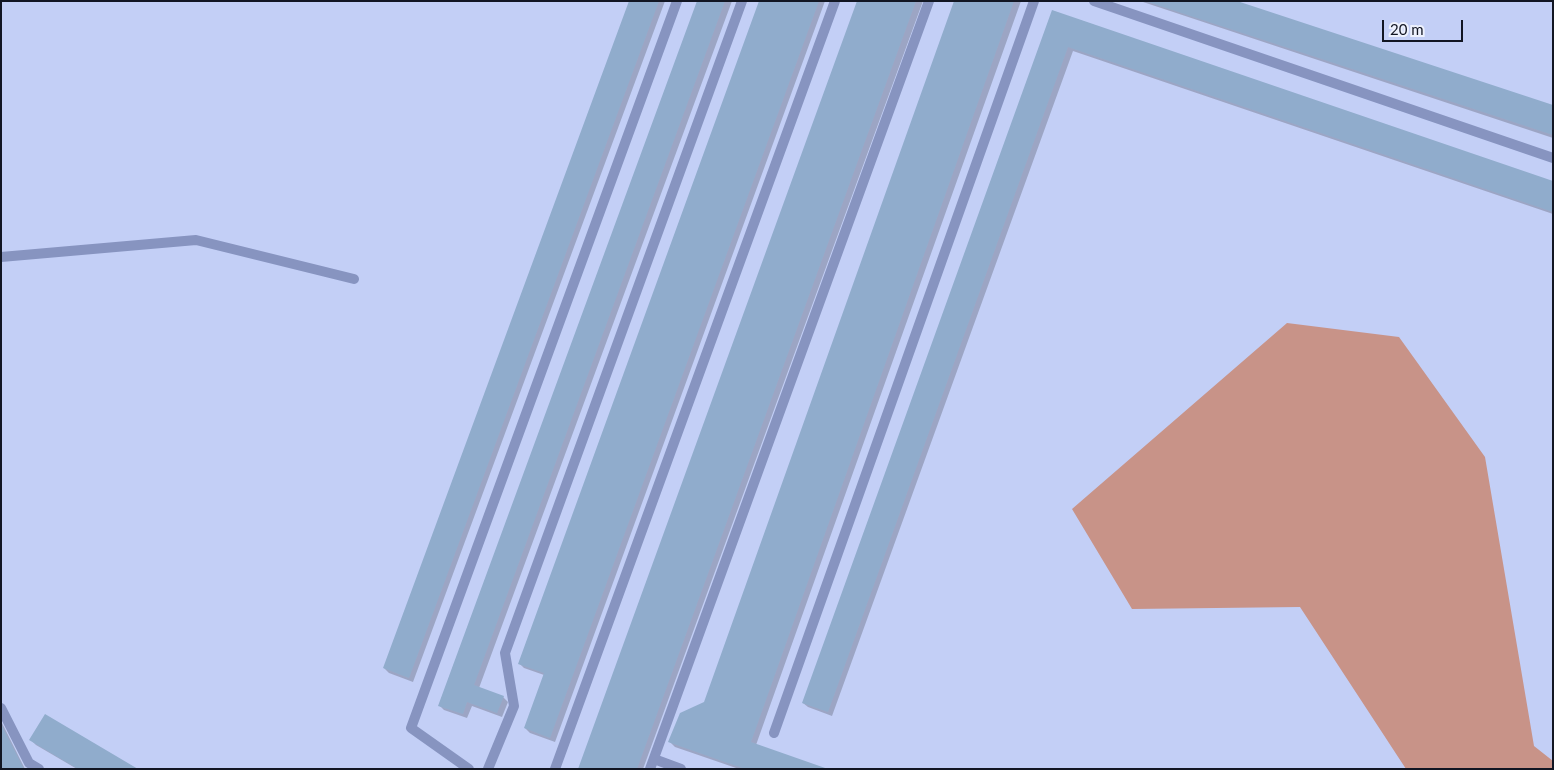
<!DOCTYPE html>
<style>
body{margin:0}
#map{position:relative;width:1554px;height:770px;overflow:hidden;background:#c3cff6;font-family:Lato,sans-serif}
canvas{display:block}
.frame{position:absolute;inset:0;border:2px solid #121623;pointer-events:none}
.scale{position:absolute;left:1382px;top:20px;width:81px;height:22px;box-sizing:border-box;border:2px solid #121623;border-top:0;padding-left:6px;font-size:15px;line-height:18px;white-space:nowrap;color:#121623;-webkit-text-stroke:4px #edf1fd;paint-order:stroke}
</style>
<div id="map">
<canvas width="1554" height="770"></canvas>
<div class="frame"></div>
<div class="scale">20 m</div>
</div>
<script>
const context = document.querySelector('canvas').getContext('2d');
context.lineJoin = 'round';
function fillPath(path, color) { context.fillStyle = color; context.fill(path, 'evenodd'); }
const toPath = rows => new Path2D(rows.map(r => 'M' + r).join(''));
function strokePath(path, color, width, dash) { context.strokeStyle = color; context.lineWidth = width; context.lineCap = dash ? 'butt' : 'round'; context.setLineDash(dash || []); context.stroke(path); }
fillPath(toPath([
 [1287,323,1399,337,1485,457,1534,746,1553,761,1553,769,1406,769,1300,607,1132,609,1072,509]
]), '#c89388');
fillPath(toPath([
 [630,1,665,1,413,682,389,673,384,668],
 [698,1,732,1,479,688,503,697,508,702,502,717,472,706,467,718,444,710,439,705],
 [761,1,825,1,555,742,530,733,525,728,544,675,524,668,519,663],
 [859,1,923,1,643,769,580,769],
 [956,1,1021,1,756,745,825,769,739,769,675,747,670,742,705,702],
 [1140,1,1233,1,1553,107,1553,138],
 [1053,11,1553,182,1553,214,1073,51,832,716,808,707,803,703],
 [1,721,25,769,1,769],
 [31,740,135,769,77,769,36,745]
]), '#0003');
fillPath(toPath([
 [629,1,659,1,409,678,383,668],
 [697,1,725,1,474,685,504,696,497,713,467,702,463,714,438,706],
 [759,1,819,1,550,738,524,728,544,673,518,664],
 [857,1,916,1,637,769,578,769],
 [954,1,1014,1,751,742,828,769,745,769,668,742,680,713,704,702],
 [1237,1,1553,105,1553,135,1148,2],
 [1052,10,1553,181,1553,212,1068,47,828,712,802,703],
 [45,714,138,769,78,769,29,740],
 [1,724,24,769,1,769]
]), '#90accc');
strokePath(toPath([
 [1094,1,1553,158],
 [1,257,196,240,354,279],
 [1,708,29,763,39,769],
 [774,733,1034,1],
 [654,759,681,769],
 [469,769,411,728,677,1],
 [488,769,514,706,505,653,742,1],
 [555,769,835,1],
 [650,769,929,1]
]), '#8794c0', 10);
</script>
